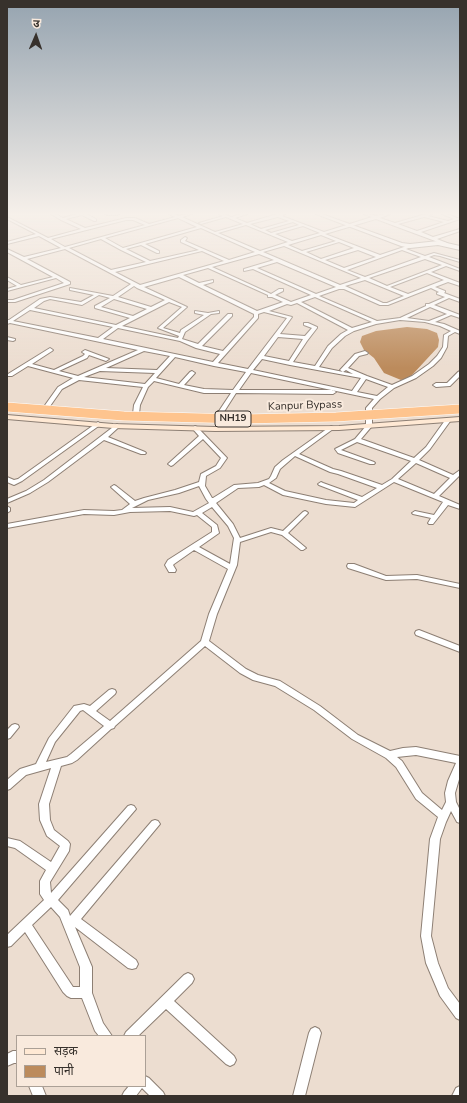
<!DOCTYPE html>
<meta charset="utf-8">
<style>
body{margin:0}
#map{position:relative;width:467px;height:1103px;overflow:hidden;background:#ecddd0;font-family:"Nunito Sans","Noto Sans Devanagari",sans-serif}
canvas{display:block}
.frame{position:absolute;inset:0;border:8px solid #37312c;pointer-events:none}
.legend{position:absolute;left:16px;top:1035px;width:130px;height:52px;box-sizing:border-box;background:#f9eadd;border:1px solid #aba096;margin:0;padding:5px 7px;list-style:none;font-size:12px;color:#37312c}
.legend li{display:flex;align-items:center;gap:8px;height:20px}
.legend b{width:20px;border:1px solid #aba096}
.north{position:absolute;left:16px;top:16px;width:40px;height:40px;-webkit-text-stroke:3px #f9eadd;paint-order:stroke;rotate:2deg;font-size:11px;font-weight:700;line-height:16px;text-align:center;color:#37312c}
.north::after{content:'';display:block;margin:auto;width:14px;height:18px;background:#37312c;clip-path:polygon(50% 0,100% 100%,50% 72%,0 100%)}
</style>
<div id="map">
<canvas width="467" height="1103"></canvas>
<div class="frame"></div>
<ul class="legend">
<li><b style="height:5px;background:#ffe9d4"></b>सड़क</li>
<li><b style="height:11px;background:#bc8b5c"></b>पानी</li>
</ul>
<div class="north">उ</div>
</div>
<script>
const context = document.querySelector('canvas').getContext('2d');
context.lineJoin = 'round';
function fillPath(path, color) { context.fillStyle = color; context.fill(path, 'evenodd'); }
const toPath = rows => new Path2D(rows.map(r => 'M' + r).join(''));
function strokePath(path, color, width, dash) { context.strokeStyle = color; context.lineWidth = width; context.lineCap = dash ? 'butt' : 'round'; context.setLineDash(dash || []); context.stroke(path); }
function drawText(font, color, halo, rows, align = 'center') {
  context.font = font + ' "Nunito Sans",sans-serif'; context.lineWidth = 4; context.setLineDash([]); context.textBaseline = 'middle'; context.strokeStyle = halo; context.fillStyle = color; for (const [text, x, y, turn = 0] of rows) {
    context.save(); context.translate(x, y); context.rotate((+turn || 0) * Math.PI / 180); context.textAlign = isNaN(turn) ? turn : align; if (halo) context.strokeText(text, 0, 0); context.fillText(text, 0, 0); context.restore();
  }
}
fillPath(toPath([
 [407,327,427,329,437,333,439,340,438,347,413,374,408,378,401,380,384,373,374,358,364,350,360,342,362,336,376,331]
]), '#bc8b5c');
const minor = toPath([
 [51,214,56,214,63,218,77,214,87,214,96,219,96,221,94,221,82,215,66,219,85,228,126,218,135,218,149,224,175,217,169,214,174,214,179,216,186,214,192,214,182,217,215,232,243,224,226,217,201,224,199,223,223,216,219,214,224,214,231,217,241,214,247,214,235,218,247,223,277,214,285,214,282,216,324,232,372,217,364,214,369,214,376,216,384,214,390,214,380,218,395,223,426,214,432,214,428,216,448,221,454,219,442,214,447,214,460,219,421,232,433,237,460,229,460,231,437,239,447,243,448,244,446,245,376,219,325,234,380,255,410,245,412,246,411,247,406,249,425,256,434,253,460,260,460,262,440,256,434,255,429,257,460,269,460,271,446,266,431,272,460,283,460,286,448,282,435,287,445,291,445,292,444,293,460,299,460,302,449,298,434,305,460,315,460,318,451,315,435,322,444,324,460,331,460,334,455,332,448,336,447,347,441,358,433,366,416,378,394,388,380,399,372,408,372,426,361,439,414,458,426,447,446,419,450,419,451,420,430,449,419,460,453,475,460,470,460,475,439,496,460,505,460,509,448,505,433,524,429,524,428,523,431,518,413,514,412,513,415,511,434,515,443,502,394,482,355,507,326,504,283,495,264,485,259,487,238,488,216,503,233,524,240,538,271,528,283,531,303,512,305,511,307,512,308,513,288,533,306,548,303,550,301,550,282,535,271,532,240,542,237,565,217,614,209,641,246,669,258,675,280,681,320,706,358,735,390,751,403,748,416,747,460,756,460,776,455,793,456,802,460,810,460,823,457,822,451,811,446,822,440,839,431,936,438,963,448,988,460,1004,460,1020,456,1018,440,996,426,963,421,936,430,839,438,817,416,799,396,767,386,758,352,739,314,710,275,686,253,680,240,673,205,646,115,726,114,728,111,729,77,760,72,763,61,766,49,804,50,820,54,830,68,841,70,844,69,851,50,882,51,893,128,806,131,805,134,806,136,809,58,900,68,910,70,916,152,821,155,820,158,821,160,824,81,919,136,960,138,964,136,968,132,969,128,968,75,927,92,967,92,993,103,1023,112,1036,99,1036,95,1031,82,998,71,998,67,996,63,992,25,932,11,946,7,947,7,935,44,900,40,894,40,881,46,870,15,848,7,846,7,838,20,841,51,862,60,846,47,836,40,820,39,804,51,768,26,775,10,789,7,790,7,780,20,769,36,764,49,738,74,706,84,704,90,706,109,690,112,689,115,690,116,692,115,694,96,711,110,721,201,641,209,614,228,569,194,550,174,564,173,565,176,570,175,572,169,572,165,565,168,560,212,532,212,527,197,515,194,516,170,511,130,512,114,515,84,514,7,528,7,524,84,510,114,511,122,510,130,504,112,488,111,487,114,485,116,486,135,501,144,498,175,490,199,482,201,474,216,466,221,458,203,439,173,465,171,466,168,464,199,436,192,428,195,426,197,427,227,458,220,468,206,476,205,486,212,498,213,498,234,485,258,483,269,479,271,476,275,467,283,460,331,426,333,427,333,429,299,454,333,469,341,471,382,485,392,479,411,461,357,442,341,450,374,462,375,463,374,464,370,464,338,453,335,449,355,439,366,426,366,408,374,399,251,373,239,390,333,390,336,392,333,394,236,393,220,418,218,419,215,417,231,393,204,393,154,381,148,387,140,405,139,414,136,416,133,414,134,405,143,387,79,380,62,389,48,409,44,409,43,408,58,387,73,378,28,366,12,376,8,376,8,374,50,348,53,350,52,351,32,364,54,370,83,356,85,354,82,352,85,350,109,359,106,361,89,355,87,358,59,371,78,376,138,350,10,323,7,324,7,320,9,320,40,299,50,297,81,302,94,295,70,290,70,288,113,296,131,284,65,249,27,259,70,282,70,284,15,302,7,302,7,300,13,300,64,283,56,278,7,291,7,289,17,286,7,280,7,277,21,285,53,277,7,252,7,249,24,257,61,248,39,236,7,244,7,242,36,234,7,219,7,217,48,238,81,229,61,220,51,214],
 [278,217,289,221,261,229,250,224,278,217],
 [424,217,444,222,417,231,398,224,424,217],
 [178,218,197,227,123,248,105,238,178,218],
 [126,220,133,220,145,225,65,247,51,239,126,220],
 [293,222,299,225,271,233,265,230,293,222],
 [246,225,288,242,260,251,218,233,246,225],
 [303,226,320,233,292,241,275,234,303,226],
 [201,228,255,252,229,260,185,241,187,238,185,237,181,240,181,242,199,250,150,261,126,249,141,245,157,253,159,253,159,251,145,244,201,228],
 [321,235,336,241,302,251,288,245,321,235],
 [101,239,121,250,146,262,111,270,69,248,101,239],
 [339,242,354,248,321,259,306,252,339,242],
 [284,246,361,278,340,285,263,252,284,246],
 [358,250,376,257,344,268,325,260,358,250],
 [402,250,421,257,365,277,347,270,402,250],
 [202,251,224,261,140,285,115,272,202,251],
 [259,254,274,260,244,269,244,271,253,269,311,295,291,302,275,295,283,291,283,289,279,289,271,294,212,267,259,254],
 [425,259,442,265,387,286,369,278,425,259],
 [277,262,336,287,316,294,257,268,277,262],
 [208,268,268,295,268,297,272,297,283,302,257,311,203,285,213,282,213,280,199,283,183,275,208,268],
 [427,273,444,280,408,294,390,287,427,273],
 [179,277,254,314,254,317,223,351,202,346,232,316,232,314,228,314,198,344,182,339,185,332,211,314,219,313,219,311,208,313,195,311,195,313,204,315,181,330,180,333,163,328,187,307,144,287,179,277],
 [365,280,404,296,387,303,383,303,345,286,365,280],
 [134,286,137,288,165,300,151,307,118,297,134,286],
 [431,288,439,292,437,293,437,294,445,297,429,304,426,304,426,306,400,318,377,321,319,296,339,289,344,289,380,305,388,305,431,288],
 [99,295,110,298,95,306,95,308,130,318,116,325,34,308,44,301,50,299,82,305,99,295],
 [315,297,372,322,352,328,301,302,315,297],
 [114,299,147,309,133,316,101,307,114,299],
 [169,302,182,307,158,328,179,336,178,338,122,326,169,302],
 [297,303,348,330,341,334,328,346,315,366,293,362,307,341,317,328,317,327,308,323,304,323,304,325,312,328,305,336,280,334,292,317,269,311,287,304,291,305,297,303],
 [430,307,447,314,429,321,407,318,430,307],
 [30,310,113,327,98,338,13,321,30,310],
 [264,312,287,318,248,369,218,363,258,318,258,314,264,312],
 [400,320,425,322,440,326,451,331,444,335,443,347,437,356,429,364,412,376,392,385,367,376,348,368,359,356,367,354,368,353,365,351,355,354,340,370,343,372,346,370,353,374,319,367,332,348,345,336,354,331,376,324,400,320],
 [118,328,180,341,196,348,220,354,213,362,103,339,118,328],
 [278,337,303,339,289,361,264,356,278,337],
 [144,351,170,356,157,370,106,368,144,351],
 [175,357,214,366,246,372,233,390,204,389,184,385,195,373,192,371,190,372,179,384,156,378,175,357],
 [262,359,290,365,361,378,352,391,253,370,262,359],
 [100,371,155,373,145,384,84,377,100,371],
 [366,379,388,387,377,396,357,392,366,379],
 [295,456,330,472,338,474,377,488,362,497,323,483,321,482,318,484,319,485,358,500,354,503,326,500,285,491,269,483,276,478,280,469,295,456],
 [416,463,450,478,434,494,398,479,416,463],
 [199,486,206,499,209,503,193,512,170,507,132,508,148,500,179,493,199,486],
 [212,507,228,526,234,538,230,564,199,547,219,533,217,525,202,513,212,507],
 [83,710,104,726,71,754,67,757,46,762,55,742,80,711,83,710],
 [416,755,456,763,448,781,445,793,446,802,442,810,422,793,402,761,397,757,416,755],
 [51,907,60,917,80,967,80,987,73,987,71,984,32,925,51,907],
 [105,214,119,214,117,215,107,215,105,214],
 [7,337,15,339,15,340,13,341,7,340,7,337],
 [460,371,460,376,450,386,436,387,433,385,436,383,447,383,458,372,460,371],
 [98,422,101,424,100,425,22,481,14,485,7,482,7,477,14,480,18,479,98,422],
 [117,424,120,426,108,437,145,452,146,453,145,454,141,454,104,440,48,482,30,493,7,503,7,499,26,491,44,480,117,424],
 [7,506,10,508,10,511,7,513,7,506],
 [348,564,354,564,386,576,417,575,460,584,460,588,417,579,386,580,348,568,347,566,348,564],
 [419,630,460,646,460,652,416,635,415,633,416,631,419,630],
 [15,724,18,725,19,727,10,738,7,739,7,730,12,725,15,724],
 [188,973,192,975,194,979,192,983,174,1001,234,1056,236,1060,234,1064,230,1066,226,1064,166,1009,138,1036,124,1036,126,1032,184,975,188,973],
 [315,1027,319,1029,321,1033,305,1096,293,1096,309,1033,311,1029,315,1027],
 [13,1051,17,1051,17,1063,14,1063,7,1066,7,1054,13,1051],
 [145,1076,149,1078,163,1092,165,1096,150,1096,142,1088,136,1096,122,1096,124,1092,129,1086,145,1086,145,1076],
 [29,1086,42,1086,46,1096,33,1096,29,1086],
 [460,1086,460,1096,452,1096,456,1088,460,1086]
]);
const tertiary = toPath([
 [316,214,322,214,402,243,410,244,438,241,460,246,460,250,438,245,410,248,401,246,316,214]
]);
const secondary = toPath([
 [7,415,113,424,215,427,339,426,460,417,460,421,339,430,215,431,113,428,7,419,7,415]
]);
strokePath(minor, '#8d7f74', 2);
strokePath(tertiary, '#8d7f74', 2);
strokePath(secondary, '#8d7f74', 2);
fillPath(minor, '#fff');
fillPath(tertiary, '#fff');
fillPath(secondary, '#ffe9d4');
const trunkBridge = toPath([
 [7,407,124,416,242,419,336,417,460,409]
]);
strokePath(trunkBridge, '#fff', 10, []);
strokePath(trunkBridge, '#fec48e', 9);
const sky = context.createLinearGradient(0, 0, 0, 368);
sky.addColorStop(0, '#96a4b0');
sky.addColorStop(0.58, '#f6f0ea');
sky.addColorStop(1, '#f6f0ea00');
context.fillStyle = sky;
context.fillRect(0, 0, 467, 368);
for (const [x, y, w] of [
 [233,419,36]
]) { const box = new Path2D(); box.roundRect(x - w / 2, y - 8, w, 16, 3); context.fillStyle = '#f9eadd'; context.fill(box); strokePath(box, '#37312c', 1); }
drawText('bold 10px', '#37312c', null, [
 ["NH19",233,419]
]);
drawText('11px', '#37312c', '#f9eadd', [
 ["Kanpur Bypass",305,406,-2]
]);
</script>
